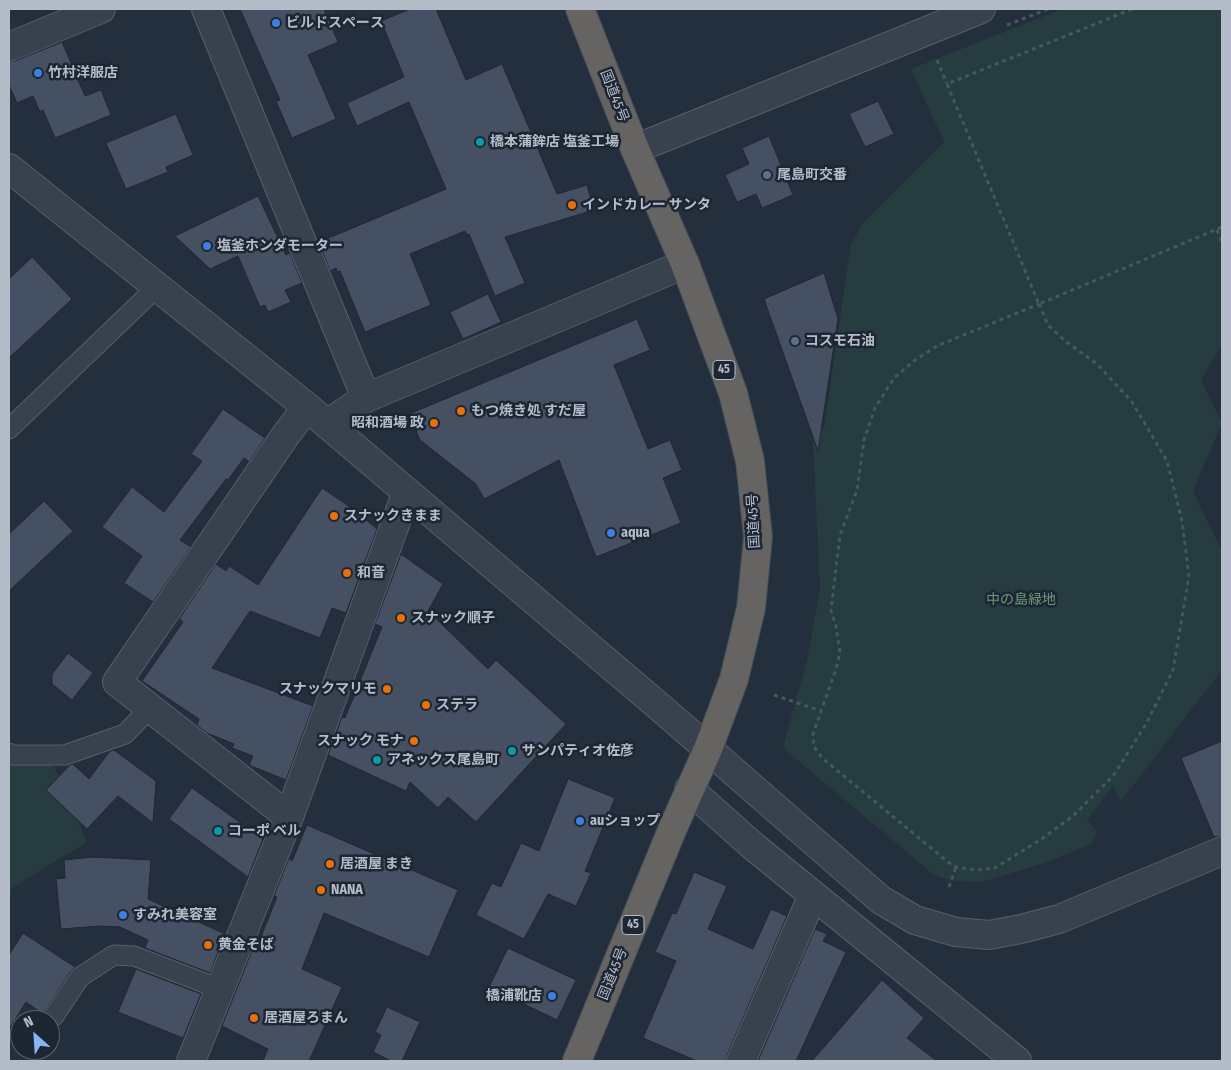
<!DOCTYPE html>
<meta charset="utf-8">
<style>
body{margin:0}
#map{position:relative;width:1231px;height:1070px;overflow:hidden;background:#242f3e;font-family:"Fira Sans Condensed",sans-serif}
canvas{display:block}
.frame{position:absolute;inset:0;border:10px solid #b4bcc9;pointer-events:none}
.north{position:absolute;left:10px;top:1010px;width:50px;height:50px;box-sizing:border-box;background:#1d2633;border:1px solid #59626f;border-radius:50%;rotate:334deg;font-size:14px;font-weight:700;line-height:20px;text-align:center;color:#b4bcc9}
.north::after{content:'';display:block;margin:auto;width:18px;height:22px;background:#8ab4f8;clip-path:polygon(50% 0,100% 100%,50% 72%,0 100%)}
</style>
<div id="map">
<canvas width="1231" height="1070"></canvas>
<div class="frame"></div>
<div class="north">N</div>
</div>
<script>
const context = document.querySelector('canvas').getContext('2d');
context.lineJoin = 'round';
function fillPath(path, color) { context.fillStyle = color; context.fill(path, 'evenodd'); }
const toPath = rows => new Path2D(rows.map(r => 'M' + r).join(''));
function strokePath(path, color, width, dash) { context.strokeStyle = color; context.lineWidth = width; context.lineCap = dash ? 'butt' : 'round'; context.setLineDash(dash || []); context.stroke(path); }
function drawText(font, color, halo, rows, align = 'center') {
  context.font = font + ' "Fira Sans Condensed","Noto Sans JP",sans-serif'; context.lineWidth = 5; context.setLineDash([]); context.textBaseline = 'middle'; context.strokeStyle = halo; context.fillStyle = color; for (const [text, x, y, turn = 0] of rows) {
    context.save(); context.translate(x, y); context.rotate((+turn || 0) * Math.PI / 180); context.textAlign = isNaN(turn) ? turn : align; if (halo) context.strokeText(text, 0, 0); context.fillText(text, 0, 0); context.restore();
  }
}
fillPath(toPath([
 [1062,9,1222,9,1222,344,1201,380,1222,423,1193,491,1222,551,1222,670,1121,801,1113,786,1087,820,1097,831,1092,844,1041,864,982,882,951,881,934,875,783,748,808,655,820,589,813,439,824,428,851,244,864,222,944,142,911,69],
 [50,756,87,842,9,890,9,762]
]), '#263c3f');
const building = toPath([
 [240,9,324,9,338,42,308,55,336,119,292,138,276,101,280,100,240,9],
 [410,9,436,9,466,80,502,64,557,194,587,185,594,210,505,237,525,283,495,296,469,234,467,235,465,231,410,254,431,305,365,332,340,271,337,272,336,268,330,271,319,242,446,189,409,102,357,126,347,103,404,77,381,21,410,9],
 [62,42,85,96,101,90,111,115,55,138,43,110,40,112,33,96,17,103,9,85,9,62,15,61,62,42],
 [878,101,894,134,865,147,849,114,878,101],
 [176,114,193,155,166,167,168,172,126,189,106,143,176,114],
 [769,136,793,195,762,208,756,194,737,202,725,175,749,164,742,148,769,136],
 [258,196,286,255,290,253,302,283,285,290,291,302,268,312,265,305,260,307,238,256,210,269,175,236,258,196],
 [32,257,72,299,9,358,9,279,32,257],
 [824,273,838,319,818,451,764,299,824,273],
 [488,294,501,322,463,339,450,312,488,294],
 [637,319,650,350,614,365,648,449,670,440,682,470,663,478,681,523,596,557,559,460,484,499,476,484,420,440,409,414,637,319],
 [223,409,265,438,249,462,244,458,228,480,226,479,180,540,191,547,153,602,124,583,142,556,102,527,132,487,164,512,202,461,191,454,223,409],
 [322,488,356,511,377,529,346,613,332,608,320,638,250,611,212,668,313,706,286,780,249,765,253,756,232,748,234,744,207,733,197,725,199,719,142,681,183,622,179,619,216,564,226,571,229,566,258,585,322,488],
 [44,501,73,531,9,591,9,534,44,501],
 [401,554,443,584,428,611,488,669,496,660,566,724,476,822,448,797,438,808,410,782,406,791,328,755,342,717,345,718,382,627,375,624,401,554],
 [68,653,93,673,72,700,52,684,52,674,68,653],
 [1222,741,1222,836,1214,837,1181,758,1222,741],
 [114,750,156,781,153,823,118,796,87,829,46,790,70,765,73,764,89,779,110,751,114,750],
 [568,779,615,798,585,871,591,873,576,906,548,894,524,939,476,915,492,883,501,887,521,843,539,851,568,779],
 [192,788,263,839,248,877,169,819,192,788],
 [307,825,458,890,429,957,324,913,302,969,342,987,309,1061,263,1061,268,1049,222,1026,253,948,256,949,277,897,274,896,289,858,292,861,307,825],
 [93,857,151,860,148,899,225,934,210,973,145,948,148,940,120,927,100,926,61,929,56,879,65,878,64,860,93,857],
 [694,872,727,886,708,929,753,949,771,909,787,916,727,1055,726,1061,697,1061,643,1038,676,961,655,952,672,913,676,914,694,872],
 [815,929,827,934,823,941,846,952,796,1061,758,1061,815,929],
 [23,933,75,967,71,971,43,1014,26,1002,9,1029,9,955,23,933],
 [508,948,576,980,557,1020,489,987,508,948],
 [136,969,201,994,183,1038,118,1012,136,969],
 [882,980,924,1018,907,1038,937,1061,812,1061,882,980],
 [387,1007,420,1022,402,1061,391,1061,373,1052,381,1035,375,1032,387,1007]
]);
fillPath(building, '#455162');
strokePath(building, '#1f2835', 1);
const service = toPath([
 [9,429,157,287],
 [9,753,12,755,65,755,125,734,150,708],
 [54,1016,80,977,114,955,134,956,220,989]
]);
const minor = toPath([
 [206,9,366,398,327,424],
 [366,398,685,264],
 [689,789,753,846,1017,1061],
 [289,817,117,682,285,436,307,407],
 [191,1061,289,817,406,494],
 [741,1061,813,895]
]);
const tertiary = toPath([
 [9,47,101,9],
 [635,149,981,9],
 [9,168,307,407,662,709,881,900,915,920,956,932,989,935,1021,929,1059,919,1222,851]
]);
const trunk = toPath([
 [577,1061,672,830,708,749,734,679,751,608,758,537,750,461,733,393,685,264,635,149,580,9]
]);
strokePath(service, '#565f6c', 21);
strokePath(minor, '#565f6c', 30);
strokePath(tertiary, '#565f6c', 30);
strokePath(trunk, '#434c59', 30);
strokePath(toPath([
 [1132,9,947,84,1039,304,1222,227],
 [1007,25,1048,9],
 [937,60,947,84],
 [1217,230,1222,243],
 [1039,304,1048,325,1065,341,1097,364,1132,402,1167,461,1182,521,1189,576,1173,670,1146,724,1113,776,1073,816,1043,838,995,868,976,870,956,867,948,862,822,758,814,747,813,734,836,669,840,652,836,627,831,610,840,535,857,490,864,440,875,408,894,378,915,360,937,346,1039,304],
 [774,695,821,711],
 [949,887,956,867]
]), '#44595c', 3, [4, 4]);
strokePath(service, '#38414e', 19);
strokePath(minor, '#38414e', 28);
strokePath(tertiary, '#38414e', 28);
strokePath(trunk, '#656462', 28);
for (const [x, y, r, color] of [
 [276,23,5,"#3f7fe0"],
 [38,73,5,"#3f7fe0"],
 [480,142,5,"#0f9aa8"],
 [767,175,5,"#5c6f8a"],
 [572,205,5,"#e8710a"],
 [207,246,5,"#3f7fe0"],
 [795,341,5,"#5c6f8a"],
 [461,411,5,"#e8710a"],
 [434,423,5,"#e8710a"],
 [334,516,5,"#e8710a"],
 [611,533,5,"#3f7fe0"],
 [347,573,5,"#e8710a"],
 [401,618,5,"#e8710a"],
 [387,689,5,"#e8710a"],
 [426,705,5,"#e8710a"],
 [414,741,5,"#e8710a"],
 [512,751,5,"#0f9aa8"],
 [377,760,5,"#0f9aa8"],
 [580,821,5,"#3f7fe0"],
 [218,831,5,"#0f9aa8"],
 [330,864,5,"#e8710a"],
 [321,890,5,"#e8710a"],
 [123,915,5,"#3f7fe0"],
 [208,945,5,"#e8710a"],
 [552,996,5,"#3f7fe0"],
 [254,1018,5,"#e8710a"]
]) { const dot = new Path2D(); dot.arc(x, y, r, 0, 2 * Math.PI); context.fillStyle = color; context.fill(dot); strokePath(dot, '#1d2633', 2); }
for (const [x, y, w] of [
 [724,370,22],
 [633,925,22]
]) { const box = new Path2D(); box.roundRect(x - w / 2, y - 9.5, w, 19, 4); context.fillStyle = '#1d2633'; context.fill(box); strokePath(box, '#b4bcc9', 1); }
drawText('bold 12px', '#b4bcc9', null, [
 ["45",724,370],
 ["45",633,925]
]);
drawText('bold 14px', '#b4bcc9', '#1d2633', [
 ["ビルドスペース",286,23],
 ["竹村洋服店",48,73],
 ["橋本蒲鉾店 塩釜工場",490,142],
 ["尾島町交番",777,175],
 ["インドカレー サンタ",582,205],
 ["塩釜ホンダモーター",217,246],
 ["コスモ石油",805,341],
 ["もつ焼き処 すだ屋",471,411],
 ["昭和酒場 政",424,423,"right"],
 ["スナックきまま",344,516],
 ["aqua",621,533],
 ["和音",357,573],
 ["スナック順子",411,618],
 ["スナックマリモ",377,689,"right"],
 ["ステラ",436,705],
 ["スナック モナ",404,741,"right"],
 ["サンパティオ佐彦",522,751],
 ["アネックス尾島町",387,760],
 ["auショップ",590,821],
 ["コーポ ベル",228,831],
 ["居酒屋 まき",340,864],
 ["NANA",331,890],
 ["すみれ美容室",133,915],
 ["黄金そば",218,945],
 ["橋浦靴店",542,996,"right"],
 ["居酒屋ろまん",264,1018]
], 'left');
drawText('14px', '#b4bcc9', '#1d2633', [
 ["国道45号",614,96,69],
 ["国道45号",754,521,-93],
 ["国道45号",613,974,-68]
]);
drawText('14px', '#6b9a76', '#1d2633', [
 ["中の島緑地",1021,600]
]);
</script>
